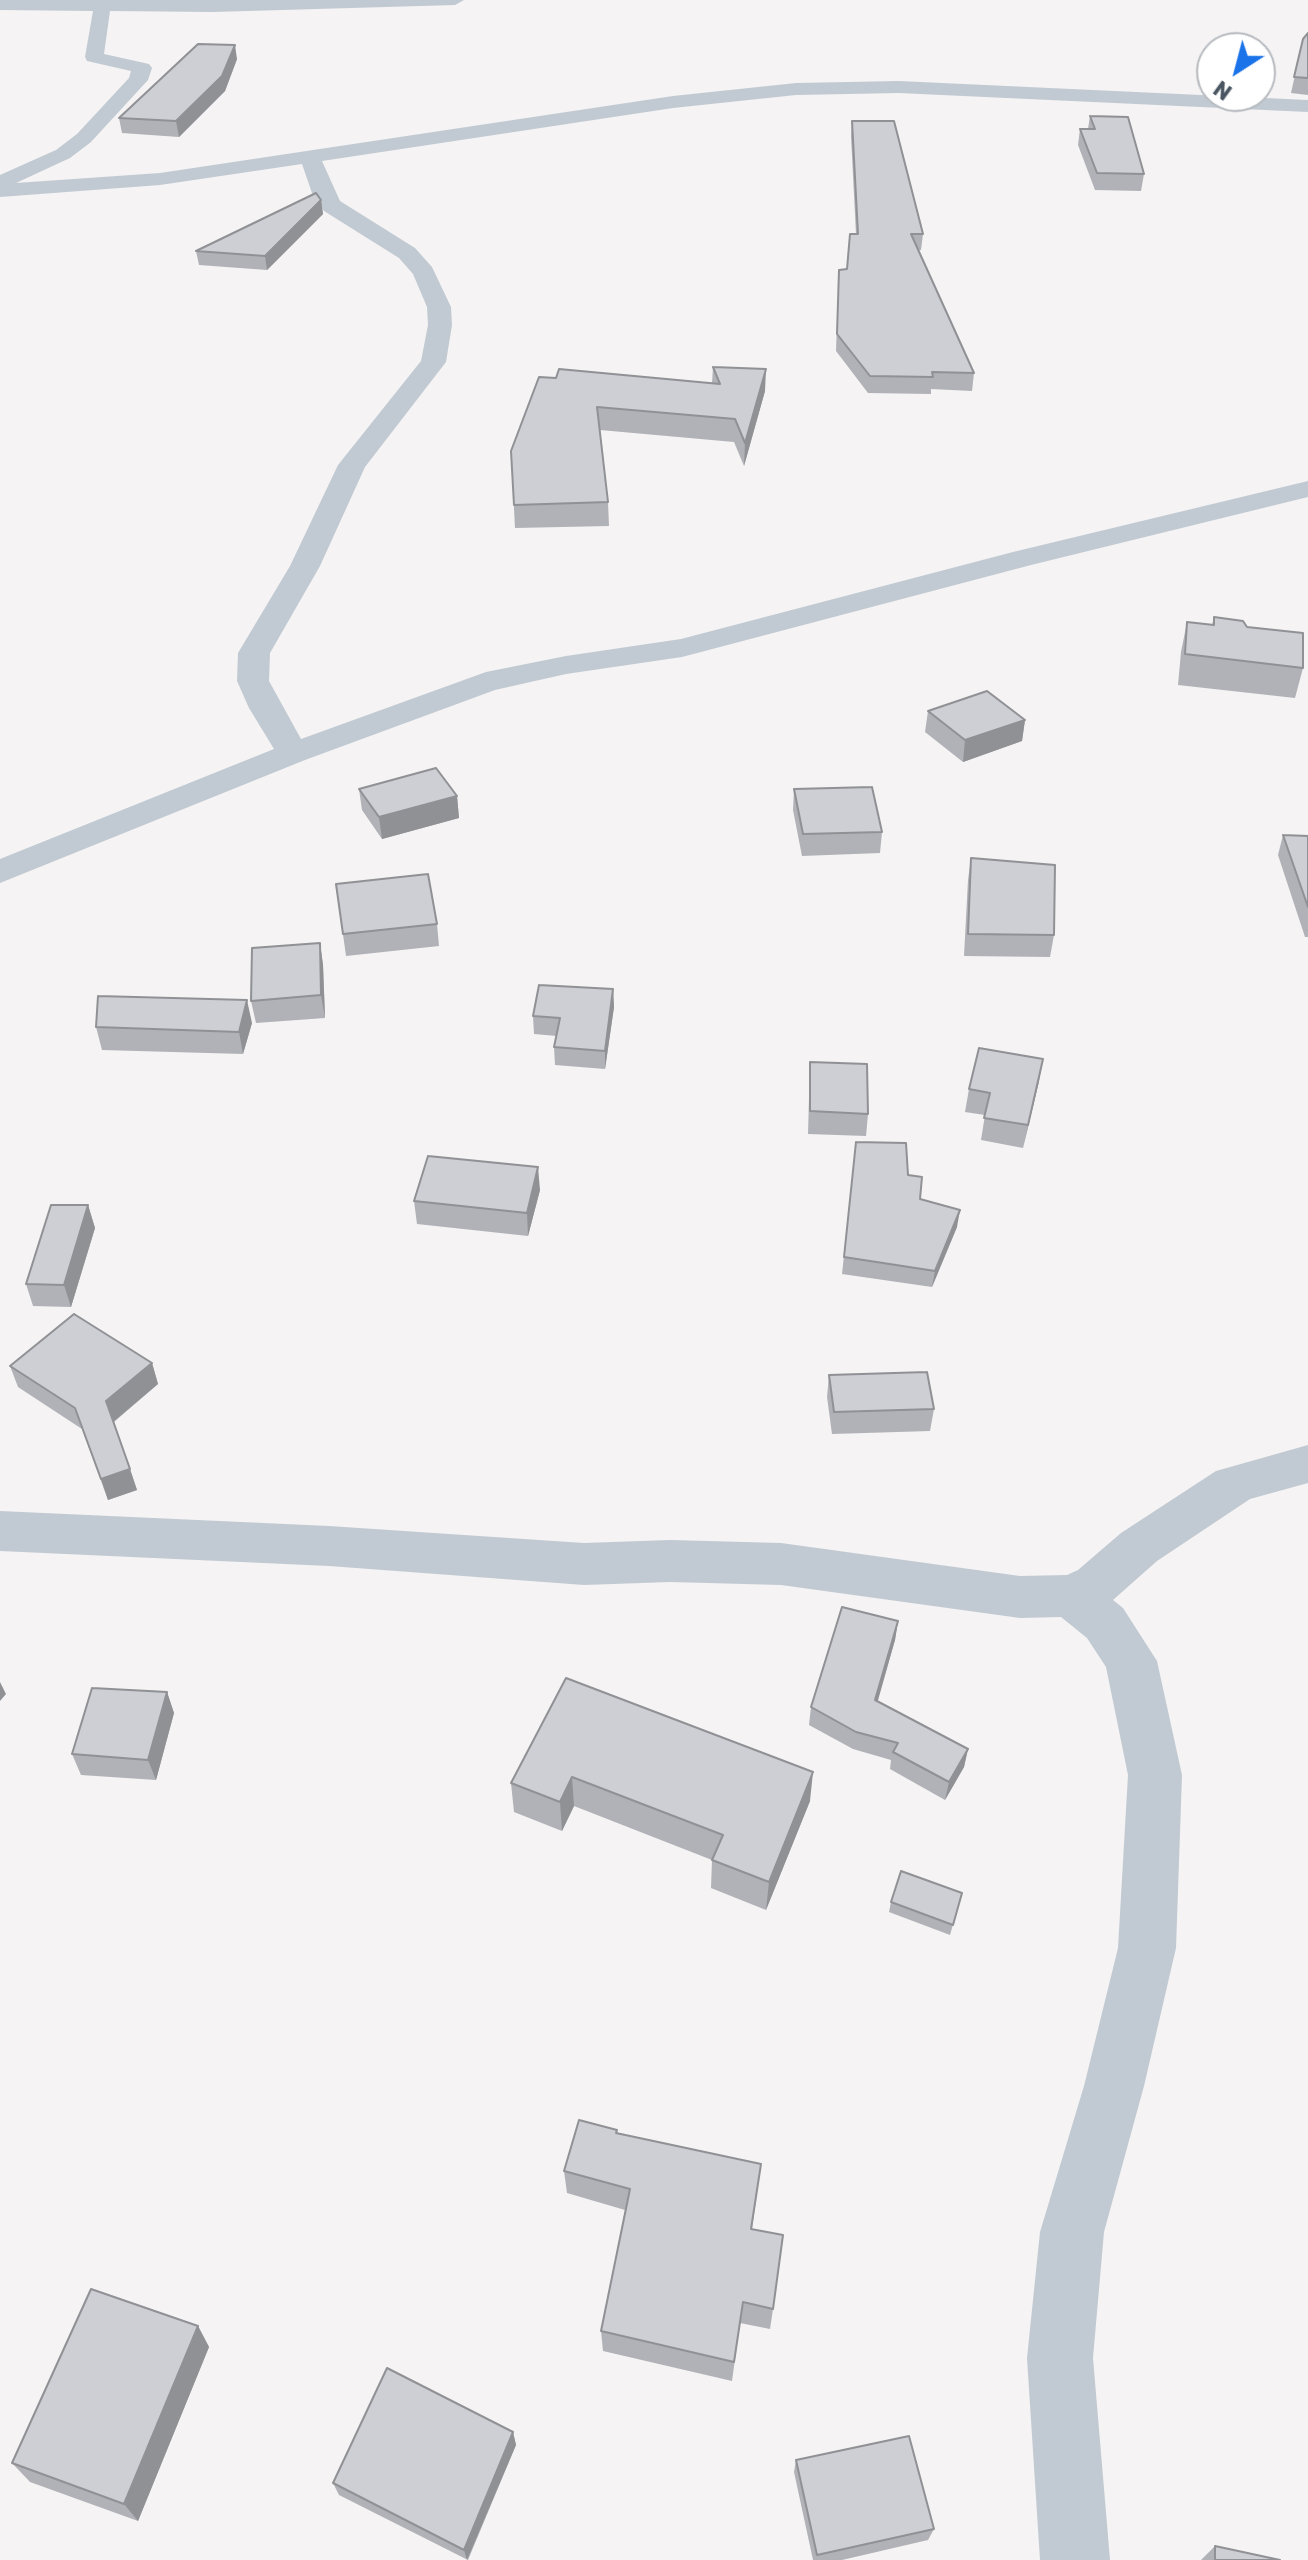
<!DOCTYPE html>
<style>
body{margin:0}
#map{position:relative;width:1308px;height:2560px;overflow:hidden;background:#f5f3f3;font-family:Rubik,sans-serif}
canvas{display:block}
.north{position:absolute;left:1196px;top:32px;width:80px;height:80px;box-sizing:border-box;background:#fff;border:2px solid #b7bbc0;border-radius:50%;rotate:216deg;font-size:22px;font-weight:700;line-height:32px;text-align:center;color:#4a5661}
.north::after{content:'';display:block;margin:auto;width:28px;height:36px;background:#1a73e8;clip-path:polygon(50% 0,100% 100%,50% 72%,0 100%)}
</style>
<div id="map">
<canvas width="1308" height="2560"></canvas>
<div class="north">N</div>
</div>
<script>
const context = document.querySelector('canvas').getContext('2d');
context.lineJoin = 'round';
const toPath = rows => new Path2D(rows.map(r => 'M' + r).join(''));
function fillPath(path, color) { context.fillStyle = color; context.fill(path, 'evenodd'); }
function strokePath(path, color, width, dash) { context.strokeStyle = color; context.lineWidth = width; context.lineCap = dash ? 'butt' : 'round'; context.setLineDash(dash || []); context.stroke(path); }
fillPath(toPath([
 [0,0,464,0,455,5,213,12,110,11,104,54,149,64,152,68,148,80,91,142,70,158,16,183,160,173,673,96,796,83,899,81,1308,100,1308,112,899,93,796,95,673,108,322,161,340,201,415,248,432,267,451,307,452,325,446,362,365,467,320,566,270,653,269,681,301,739,486,672,566,656,681,639,1013,552,1308,481,1308,497,1031,565,682,657,566,674,495,690,305,760,0,883,0,859,274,749,249,708,237,681,238,653,290,566,338,465,421,361,428,325,427,307,413,274,399,258,324,211,312,193,302,164,160,185,0,197,0,175,56,150,77,134,129,78,131,71,87,61,85,57,93,11,0,10,0,0],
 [1308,1445,1308,1483,1250,1499,1157,1561,1113,1600,1123,1608,1157,1661,1182,1775,1176,1948,1144,2086,1104,2232,1093,2358,1110,2560,1040,2560,1027,2358,1040,2232,1084,2086,1118,1948,1128,1775,1106,1667,1087,1638,1061,1617,1020,1618,781,1585,670,1582,584,1585,329,1566,0,1551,0,1511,329,1526,584,1543,670,1540,781,1543,1020,1576,1067,1575,1078,1570,1121,1533,1216,1471,1308,1445]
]), '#c1cad2');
fillPath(toPath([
 [1308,33,1308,95,1291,93,1303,39],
 [237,59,225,91,179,137,122,133,119,118],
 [1090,116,1144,174,1141,191,1095,190,1078,145,1080,129,1088,129],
 [852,121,923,234,921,250,918,250,974,373,972,391,931,389,931,394,868,393,836,351,839,270,847,269,856,234,851,136],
 [321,200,323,214,267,270,199,265,196,251],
 [713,367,765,391,744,466,734,442,600,430,608,502,609,526,515,528,511,451,539,377,712,383],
 [1214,617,1247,627,1303,668,1295,698,1178,685,1181,652,1187,622,1212,625],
 [928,711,1025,720,1022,741,963,762,925,732],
 [359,789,457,796,459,818,382,839,362,810],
 [794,789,882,832,880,853,802,856,793,810],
 [1283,835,1308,836,1308,937,1305,937,1278,855],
 [971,858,1054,935,1050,957,964,956,968,880],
 [336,884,437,924,439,946,346,956],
 [320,943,323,965,325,1018,256,1023,251,1001],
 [613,989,614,1007,605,1069,555,1065,554,1047,557,1036,534,1034,533,1016],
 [252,1023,243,1054,102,1050,96,1027],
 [810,1062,868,1114,866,1136,808,1134],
 [1039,1081,1023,1148,981,1140,985,1115,965,1112,969,1089],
 [856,1142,908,1175,920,1199,957,1227,932,1287,842,1274],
 [540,1190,528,1236,417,1224,414,1201],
 [88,1205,95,1228,71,1307,33,1306,26,1284],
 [152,1363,158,1384,114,1422,137,1490,108,1500,82,1429,18,1387,10,1366],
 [829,1375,934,1409,930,1431,832,1434,827,1397],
 [898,1621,895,1640,877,1701,968,1749,964,1767,945,1800,890,1769,891,1760,853,1749,809,1725,811,1707],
 [566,1678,810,1801,766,1910,711,1888,712,1860,574,1806,562,1831,514,1812,511,1783],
 [167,1692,174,1713,156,1780,81,1775,72,1754],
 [962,1893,950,1935,889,1912,891,1902],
 [617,2134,761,2164,752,2229,773,2309,770,2329,740,2323,732,2381,603,2351,601,2331,625,2210,567,2193,564,2171],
 [198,2326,209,2347,138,2521,30,2482,12,2463],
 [513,2432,516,2445,468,2560,339,2495,333,2483],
 [796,2460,934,2529,928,2540,842,2560,813,2560,794,2472],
 [1215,2546,1280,2560,1201,2560]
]), '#b0b2b7');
fillPath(toPath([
 [235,45,237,59,225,91,179,137,176,121],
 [321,200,323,214,267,270,265,256],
 [766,369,765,391,744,466,745,443],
 [1025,720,1022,741,963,762,965,740],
 [457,796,459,818,382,839,379,817],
 [320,943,323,965,325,1018,321,995],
 [613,989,614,1007,605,1069,605,1051],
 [247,1000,252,1023,243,1054,239,1032],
 [1043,1059,1039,1081,1023,1148,1028,1125],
 [538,1167,540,1190,528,1236,527,1213],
 [88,1205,95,1228,71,1307,64,1285],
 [960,1210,957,1227,932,1287,935,1271],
 [152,1363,158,1384,113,1422,106,1401],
 [130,1469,137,1490,108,1500,101,1479],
 [898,1621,895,1640,873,1718,875,1700],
 [0,1682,6,1694,0,1701],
 [167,1692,174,1713,156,1780,148,1760],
 [968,1749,964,1767,945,1800,949,1782],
 [813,1772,810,1801,766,1910,769,1882],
 [572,1777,574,1806,562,1831,560,1802],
 [198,2326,209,2347,138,2521,124,2504],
 [513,2432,516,2445,467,2560,464,2550]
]), '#909195');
const building = toPath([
 [1308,33,1308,78,1294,77,1303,39,1308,33],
 [198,44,235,45,222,76,176,121,119,118,198,44],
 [1090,116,1128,117,1144,174,1097,173,1080,129,1095,129,1090,116],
 [852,121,894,121,923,234,911,234,974,373,932,372,933,377,870,376,837,334,839,270,847,269,850,234,858,234,852,121],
 [316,193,321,200,265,256,196,251,316,193],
 [713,367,766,369,745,443,735,419,597,407,608,502,514,505,511,451,539,377,556,378,559,369,720,384,713,367],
 [1214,617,1243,621,1247,627,1303,633,1303,668,1185,654,1187,622,1214,625,1214,617],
 [987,691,1025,720,965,740,928,711,987,691],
 [436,768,457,796,379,817,359,789,436,768],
 [872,787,882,832,803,834,794,789,872,787],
 [1283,835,1308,836,1308,907,1283,835],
 [971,858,1055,865,1054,935,968,934,971,858],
 [428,874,437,924,343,934,336,884,428,874],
 [320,943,321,995,251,1001,252,948,320,943],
 [539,985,613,989,605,1051,554,1047,560,1018,533,1016,539,985],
 [98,996,247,1000,239,1032,96,1027,98,996],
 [979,1048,1043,1059,1028,1125,984,1118,990,1093,969,1089,979,1048],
 [810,1062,867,1064,868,1114,810,1111,810,1062],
 [856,1142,906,1143,908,1175,922,1177,920,1199,960,1210,935,1271,844,1257,856,1142],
 [428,1156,538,1167,527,1213,414,1201,428,1156],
 [51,1205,88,1205,64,1285,26,1284,51,1205],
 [74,1314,152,1363,106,1401,130,1469,101,1479,75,1408,10,1366,74,1314],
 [927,1372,934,1409,834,1412,829,1375,927,1372],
 [842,1607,898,1621,875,1700,968,1749,949,1782,893,1752,898,1743,856,1732,811,1707,842,1607],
 [566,1678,813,1772,769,1882,712,1860,723,1835,572,1777,560,1802,511,1783,566,1678],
 [92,1688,167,1692,148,1760,72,1754,92,1688],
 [901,1871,962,1893,953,1925,891,1902,901,1871],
 [579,2120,617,2130,616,2133,761,2164,751,2229,783,2235,773,2309,743,2302,734,2362,601,2331,630,2189,564,2171,579,2120],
 [91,2289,198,2326,124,2504,12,2463,91,2289],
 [387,2368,513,2432,464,2550,333,2483,387,2368],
 [909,2436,934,2529,817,2555,796,2460,909,2436],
 [1215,2546,1280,2560,1215,2560,1215,2546]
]);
fillPath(building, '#cdcfd5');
strokePath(building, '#909195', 2);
</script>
